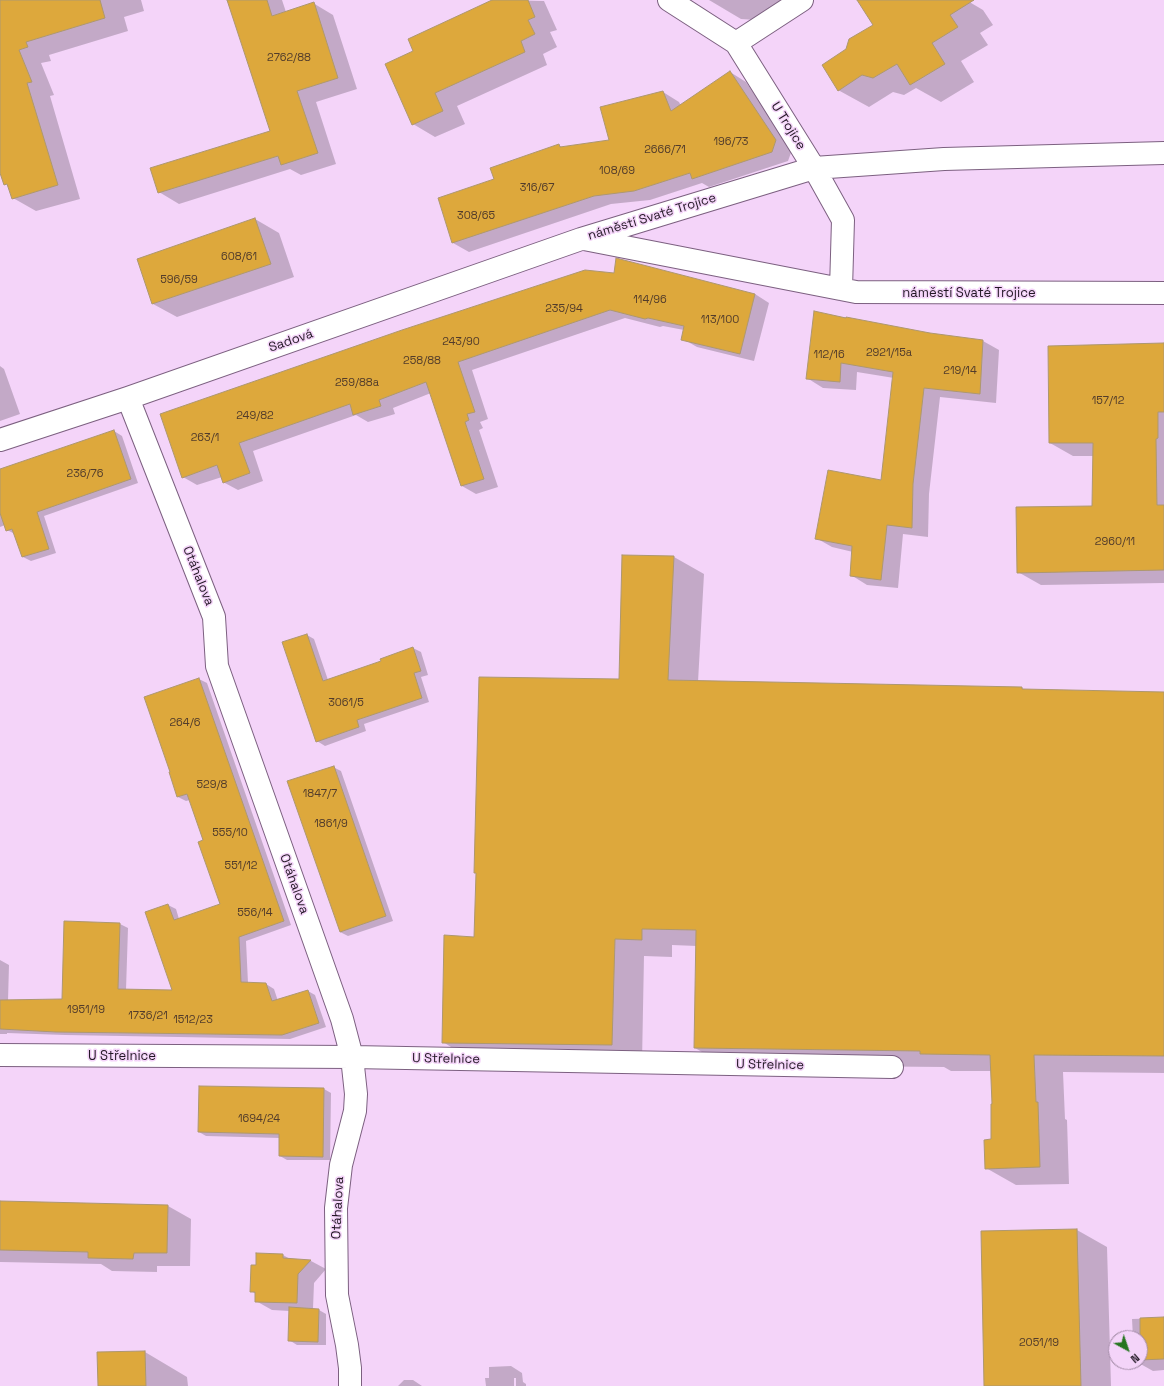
<!DOCTYPE html>
<meta charset="utf-8">
<style>
body{margin:0}
#map{position:relative;width:1164px;height:1386px;overflow:hidden;background:#f4d4f9;font-family:"Space Grotesk",sans-serif}
canvas{display:block}
.north{position:absolute;left:1108px;top:1330px;width:40px;height:40px;box-sizing:border-box;background:#f4d4f9;border:1px solid #a089a4;border-radius:50%;rotate:140deg;font-size:11px;font-weight:700;line-height:16px;text-align:center;color:#231825}
.north::after{content:'';display:block;margin:auto;width:14px;height:18px;background:#25751e;clip-path:polygon(50% 0,100% 100%,50% 72%,0 100%)}
</style>
<div id="map">
<canvas width="1164" height="1386"></canvas>
<div class="north">N</div>
</div>
<script>
const context = document.querySelector('canvas').getContext('2d');
context.lineJoin = 'round';
function fillPath(path, color) { context.fillStyle = color; context.fill(path, 'evenodd'); }
const toPath = rows => new Path2D(rows.map(r => 'M' + r).join(''));
function strokePath(path, color, width, dash) { context.strokeStyle = color; context.lineWidth = width; context.lineCap = dash ? 'butt' : 'round'; context.setLineDash(dash || []); context.stroke(path); }
function drawText(font, color, halo, rows, align = 'center') {
  context.font = font + ' "Space Grotesk",sans-serif'; context.lineWidth = 3; context.setLineDash([]); context.textBaseline = 'middle'; context.strokeStyle = halo; context.fillStyle = color; for (const [text, x, y, turn = 0] of rows) {
    context.save(); context.translate(x, y); context.rotate((+turn || 0) * Math.PI / 180); context.textAlign = isNaN(turn) ? turn : align; if (halo) context.strokeText(text, 0, 0); context.fillText(text, 0, 0); context.restore();
  }
}
fillPath(toPath([
 [0,0,141,0,144,11,124,17,128,31,49,55,51,61,41,63,54,95,50,96,80,199,36,211,13,198,0,154],
 [228,0,282,0,286,12,313,3,333,15,357,89,316,102,336,164,301,175,290,169,179,204,159,192,271,131],
 [495,0,544,1,557,30,550,32,557,47,543,54,547,65,457,106,465,124,435,137,413,124,415,51],
 [709,0,788,0,756,20,741,19],
 [867,0,966,0,983,10,993,25,980,33,988,45,961,61,974,82,941,102,916,88,904,95,893,92,869,107,838,90,847,50,875,25],
 [730,72,746,82,792,150,788,161,709,187,702,183,650,200,611,204,469,252,453,243,495,180,559,145,563,148,610,141,663,92,679,102,681,106],
 [255,219,279,233,294,277,177,317,153,304,138,259],
 [755,294,769,303,754,361,697,347,683,339,684,330,663,326,660,327,625,318,472,370,488,419,480,422,483,428,479,430,498,487,476,494,462,486,431,393,393,408,395,414,368,422,356,415,253,451,263,481,238,490,223,482,222,477,197,485,183,477,403,331],
 [815,312,930,334,983,341,999,350,996,403,940,397,929,494,928,537,903,534,898,588,867,585,851,575,853,552,832,547,816,538,882,481,894,378,857,372,856,390,823,388,807,378],
 [1164,344,1164,583,1041,585,1018,572,1093,507,1094,456,1073,456,1050,443],
 [0,366,4,369,20,414,0,421],
 [114,431,122,436,138,483,44,516,56,553,31,561,23,557,15,534,7,530,5,525,0,527,0,470],
 [623,556,674,557,704,574,698,682,1022,688,1025,690,1164,693,1164,1073,1063,1072,1065,1119,1067,1120,1069,1184,1016,1185,986,1168,992,1140,993,1104,992,1071,951,1071,944,1067,725,1065,695,1048,697,946,672,945,672,957,644,956,642,1062,472,1060,443,1042,475,938,620,680],
 [307,635,314,639,328,680,382,662,413,648,421,652,428,675,421,677,429,702,364,724,366,731,325,746,317,741],
 [199,679,207,683,291,925,246,941,248,983,266,984,274,989,278,1001,308,991,315,995,326,1027,290,1039,65,1035,7,1033,7,1034,0,1034,0,960,9,965,8,1001,63,1000,120,924,128,928,126,990,173,991,168,905,176,909,179,919,222,905,204,840,190,800,186,801,178,797],
 [333,767,341,771,393,921,348,936,340,932],
 [324,1089,331,1093,330,1160,287,1160,280,1156,280,1138,206,1136,199,1132],
 [0,1202,168,1206,191,1219,190,1266,157,1266,157,1272,112,1271,101,1264,0,1262],
 [1077,1230,1107,1247,1111,1386,985,1386],
 [283,1255,290,1259,311,1261,326,1269,314,1283,313,1309,319,1310,326,1314,326,1345,297,1345,289,1340,290,1311,272,1310,256,1301,256,1294,251,1291,257,1266],
 [1164,1318,1164,1370,1153,1371,1137,1362,1140,1362,1140,1338,1133,1338,1132,1319],
 [145,1352,187,1377,188,1386,99,1386],
 [511,1366,522,1373,523,1382,526,1384,526,1386,516,1386,516,1378,514,1378,514,1386,486,1386,485,1378,489,1378,489,1367],
 [404,1380,413,1380,422,1386,398,1386]
]), '#0003');
const building = toPath([
 [0,0,100,0,105,18,26,42,28,47,19,50,32,82,27,83,58,185,12,199,7,184,4,185,0,173,0,0],
 [227,0,267,0,272,16,314,2,338,78,297,91,318,153,281,165,278,156,158,193,150,168,270,131,227,0],
 [492,0,528,0,535,17,528,20,535,34,521,41,525,52,435,93,443,111,412,125,385,64,413,51,408,39,492,0],
 [857,0,974,0,950,15,958,27,932,43,945,64,910,85,897,64,873,78,862,75,838,91,822,65,846,49,849,39,873,25,857,0],
 [730,71,776,140,772,152,692,179,690,173,634,191,594,196,452,243,438,198,494,179,490,168,559,144,560,147,609,140,600,107,663,91,671,111,730,71],
 [255,218,271,264,152,304,137,259,255,218],
 [616,258,755,294,740,354,681,340,684,326,648,318,645,319,610,310,458,362,475,412,467,414,469,420,465,422,484,479,461,486,426,382,379,400,381,406,353,415,350,404,239,443,250,473,223,483,217,465,182,478,160,414,402,330,585,270,614,273,616,258],
 [814,311,846,318,846,317,930,333,983,340,980,394,924,388,913,484,912,528,887,525,881,580,850,576,852,546,815,539,828,470,881,480,893,372,841,363,840,382,806,379,814,311],
 [1164,343,1164,412,1158,412,1158,438,1156,439,1157,505,1164,505,1164,570,1017,573,1016,507,1092,506,1093,443,1049,443,1048,346,1164,343],
 [114,430,131,479,37,512,49,549,22,557,12,529,6,531,0,513,0,469,114,430],
 [622,555,674,556,668,680,1022,687,1022,689,1164,692,1164,1056,1034,1055,1036,1102,1038,1102,1040,1167,985,1169,984,1140,991,1139,991,1104,992,1104,990,1055,920,1054,920,1051,694,1048,696,930,642,929,642,940,615,939,612,1045,442,1043,444,935,474,937,476,873,474,873,479,677,619,679,622,555],
 [307,634,323,681,381,661,380,659,413,647,421,671,414,673,422,698,357,720,359,727,316,742,282,642,307,634],
 [199,678,284,921,239,937,241,982,266,983,272,1001,308,990,319,1023,282,1035,56,1032,0,1029,0,1000,62,999,64,921,120,923,118,989,172,990,145,912,168,904,174,920,220,904,198,842,203,840,187,794,177,797,169,772,170,772,144,697,199,678],
 [334,766,386,916,340,932,287,781,334,766],
 [199,1086,324,1088,323,1157,279,1156,279,1134,198,1132,199,1086],
 [0,1201,168,1205,167,1253,134,1253,133,1259,88,1258,88,1252,0,1250,0,1201],
 [1077,1229,1081,1386,984,1386,981,1231,1077,1229],
 [256,1253,283,1254,283,1258,311,1260,298,1274,297,1303,255,1302,255,1292,250,1292,251,1265,256,1265,256,1253],
 [289,1307,319,1309,318,1342,288,1341,289,1307],
 [1164,1317,1164,1359,1140,1360,1140,1318,1164,1317],
 [145,1351,146,1386,98,1386,97,1352,145,1351]
]);
fillPath(building, '#dda83c');
strokePath(building, '#ad9770', 1);
const minor = toPath([
 [669,0,736,43,814,168,843,220,841,289],
 [736,43,802,0],
 [584,239,856,292,1164,293],
 [128,398,214,617,217,666,342,1019,352,1057,356,1094,355,1111,341,1165,336,1208,337,1295,347,1345,350,1368,350,1386],
 [0,440,128,398,581,239,814,168,944,159,1164,153],
 [0,1055,352,1057,892,1067]
]);
strokePath(minor, '#7c6080', 24);
strokePath(minor, '#fff', 22);
drawText('11px', '#523c2b', null, [
 ["2762/88",289,58],
 ["196/73",731,142],
 ["2666/71",665,150],
 ["108/69",617,171],
 ["316/67",537,188],
 ["308/65",476,216],
 ["608/61",239,257],
 ["596/59",179,280],
 ["114/96",650,300],
 ["235/94",564,309],
 ["113/100",720,320],
 ["243/90",461,342],
 ["2921/15a",889,353],
 ["112/16",829,355],
 ["258/88",422,361],
 ["219/14",960,371],
 ["259/88a",357,383],
 ["157/12",1108,401],
 ["249/82",255,416],
 ["263/1",205,438],
 ["236/76",85,474],
 ["2960/11",1115,542],
 ["3061/5",346,703],
 ["264/6",185,723],
 ["529/8",212,785],
 ["1847/7",320,794],
 ["1861/9",331,824],
 ["555/10",230,833],
 ["551/12",241,866],
 ["556/14",255,913],
 ["1951/19",86,1010],
 ["1736/21",148,1016],
 ["1512/23",193,1020],
 ["1694/24",259,1119],
 ["2051/19",1039,1343]
]);
drawText('13px', '#231825', '#f4d4f9', [
 ["U Trojice",788,126,58],
 ["náměstí Svaté Trojice",652,217,-17],
 ["náměstí Svaté Trojice",969,293],
 ["Sadová",291,341,-19],
 ["Otáhalova",198,576,68],
 ["Otáhalova",294,884,70],
 ["U Střelnice",122,1056],
 ["U Střelnice",446,1059,1],
 ["U Střelnice",770,1065,1],
 ["Otáhalova",338,1208,-87]
]);
</script>
